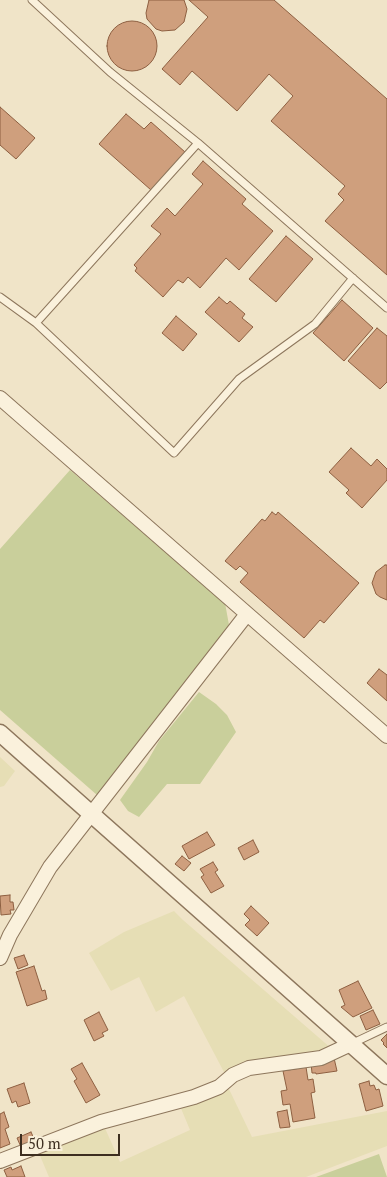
<!DOCTYPE html>
<style>
body{margin:0}
#map{position:relative;width:387px;height:1177px;overflow:hidden;background:#f0e4c8;font-family:"PT Serif",serif}
canvas{display:block}
.scale{position:absolute;left:20px;top:1134px;width:100px;height:22px;box-sizing:border-box;border:2px solid #3d2e20;border-top:0;padding-left:6px;font-size:15px;line-height:18px;white-space:nowrap;color:#3d2e20;-webkit-text-stroke:4px #f7eed8;paint-order:stroke}
</style>
<div id="map">
<canvas width="387" height="1177"></canvas>
<div class="scale">50 m</div>
</div>
<script>
const context = document.querySelector('canvas').getContext('2d');
context.lineJoin = 'round';
function fillPath(path, color) { context.fillStyle = color; context.fill(path, 'evenodd'); }
const toPath = rows => new Path2D(rows.map(r => 'M' + r).join(''));
function strokePath(path, color, width, dash) { context.strokeStyle = color; context.lineWidth = width; context.lineCap = dash ? 'butt' : 'round'; context.setLineDash(dash || []); context.stroke(path); }
fillPath(toPath([
 [0,757,15,771,4,786,0,787],
 [174,911,183,920,332,1049,225,1074,184,996,156,1012,139,977,111,991,89,953,124,932],
 [228,1087,252,1137,387,1111,387,1146,306,1177,49,1177,38,1151,104,1126,120,1162,190,1130,180,1106]
]), '#e6deb5');
fillPath(toPath([
 [70,470,225,603,229,625,97,795,0,710,0,549],
 [199,692,216,704,227,715,236,732,200,784,167,784,139,817,128,811,120,800,147,762,159,741],
 [379,1154,387,1177,316,1177]
]), '#c9cf9b');
const building = toPath([
 [149,0,184,0,187,9,184,22,175,30,162,31,156,29,147,19,146,13,149,0],
 [189,0,274,0,387,99,387,275,325,221,344,200,338,194,345,186,271,121,293,96,269,74,237,111,192,71,180,85,162,69,208,17,189,0],
 '107 46a25 25 0 1 1 50 0a25 25 0 1 1-50 0Z',
 [0,107,35,138,16,159,0,145,0,107],
 [126,114,144,129,151,122,185,152,151,190,99,144,126,114],
 [203,161,246,199,242,204,273,231,239,270,226,258,200,288,188,277,183,283,178,280,163,297,135,271,137,268,134,265,161,234,151,226,167,208,175,216,203,184,192,174,203,161],
 [286,236,313,259,276,302,249,279,286,236],
 [219,297,227,304,230,301,245,314,242,318,253,327,239,342,205,312,219,297],
 [342,300,373,328,344,361,313,333,342,300],
 [176,316,197,334,183,351,162,333,176,316],
 [377,328,387,336,387,382,380,389,348,361,377,328],
 [351,448,371,466,377,459,387,469,387,480,362,508,346,493,349,490,329,472,351,448],
 [272,512,276,515,278,512,359,583,324,623,320,620,304,638,240,582,248,573,240,566,236,570,225,561,262,519,265,521,272,512],
 [385,565,387,565,387,600,380,597,376,594,372,583,376,572,385,565],
 [379,669,387,675,387,701,367,683,379,669],
 [207,832,215,845,189,859,182,846,207,832],
 [253,840,259,852,244,860,238,848,253,840],
 [182,856,191,863,184,871,175,864,182,856],
 [213,862,218,870,215,872,224,886,211,893,201,877,204,875,200,869,213,862],
 [10,895,10,902,13,902,14,910,10,910,11,914,1,915,0,896,10,895],
 [251,906,269,923,257,936,245,925,250,920,244,914,251,906],
 [24,955,28,965,18,969,14,958,24,955],
 [34,966,42,991,45,990,47,999,27,1006,16,972,34,966],
 [358,981,372,1008,353,1017,341,1007,345,1005,339,990,358,981],
 [373,1010,380,1024,366,1030,360,1016,373,1010],
 [99,1012,108,1030,102,1033,104,1036,94,1041,84,1020,99,1012],
 [387,1034,387,1048,383,1044,384,1043,381,1040,387,1034],
 [334,1058,337,1071,316,1074,316,1073,312,1073,311,1063,334,1058],
 [82,1063,100,1095,86,1103,74,1081,77,1079,71,1069,82,1063],
 [306,1067,308,1080,313,1079,315,1092,311,1093,315,1118,293,1122,290,1104,283,1105,281,1091,287,1090,283,1071,306,1067],
 [369,1081,370,1086,374,1085,376,1090,379,1089,383,1106,366,1111,359,1084,369,1081],
 [24,1083,30,1103,18,1107,16,1101,12,1103,7,1089,24,1083],
 [287,1110,290,1127,280,1128,277,1112,287,1110],
 [4,1112,9,1127,5,1129,10,1144,0,1148,0,1114,4,1112],
 [31,1132,35,1141,21,1147,17,1138,31,1132],
 [21,1166,25,1177,7,1177,4,1170,11,1167,12,1170,21,1166]
]);
fillPath(building, '#cf9f7d');
strokePath(building, '#8d5f41', 1);
const service = toPath([
 [32,0,110,72,198,143,387,308],
 [0,297,36,323,174,453,239,379,315,324,353,278],
 [36,323,198,143],
 [351,1044,387,1027]
]);
const minor = toPath([
 [0,398,387,736],
 [0,958,10,935,50,867,247,614],
 [0,1161,101,1122,194,1097,219,1087,233,1075,249,1068,321,1058,351,1044]
]);
const tertiary = toPath([
 [0,733,387,1076]
]);
strokePath(service, '#8d765c', 9);
strokePath(minor, '#8d765c', 16);
strokePath(tertiary, '#8d765c', 19);
strokePath(service, '#faf1dc', 7);
strokePath(minor, '#faf1dc', 14);
strokePath(tertiary, '#faf1dc', 16);
</script>
